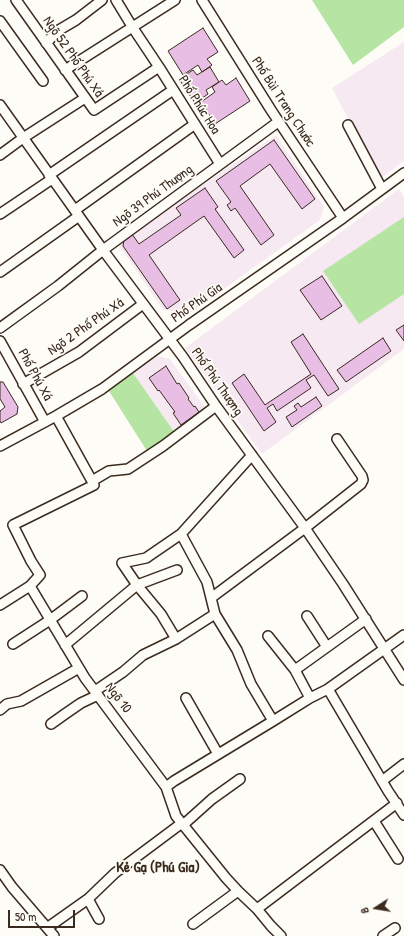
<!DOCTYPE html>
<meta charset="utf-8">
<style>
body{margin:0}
#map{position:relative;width:404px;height:936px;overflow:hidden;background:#fdfcf7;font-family:"Patrick Hand",sans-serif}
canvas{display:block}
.north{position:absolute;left:356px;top:888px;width:40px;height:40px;-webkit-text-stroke:3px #fdfcf7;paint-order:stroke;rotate:258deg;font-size:11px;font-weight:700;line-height:16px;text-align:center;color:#3b2a1e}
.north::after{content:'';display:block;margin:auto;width:14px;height:18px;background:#3b2a1e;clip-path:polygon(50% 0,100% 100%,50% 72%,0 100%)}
.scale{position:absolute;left:8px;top:910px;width:67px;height:18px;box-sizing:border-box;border:2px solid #3b2a1e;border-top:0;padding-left:5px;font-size:12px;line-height:14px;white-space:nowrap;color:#3b2a1e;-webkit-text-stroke:3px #fdfcf7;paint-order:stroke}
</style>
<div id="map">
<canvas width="404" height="936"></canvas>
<div class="north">B</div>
<div class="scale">50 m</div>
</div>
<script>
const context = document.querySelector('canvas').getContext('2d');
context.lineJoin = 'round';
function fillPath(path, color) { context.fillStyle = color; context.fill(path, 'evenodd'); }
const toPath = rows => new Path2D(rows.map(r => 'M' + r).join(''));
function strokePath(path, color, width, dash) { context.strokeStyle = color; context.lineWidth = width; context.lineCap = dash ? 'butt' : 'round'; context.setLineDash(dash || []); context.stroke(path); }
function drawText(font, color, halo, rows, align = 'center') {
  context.font = font + ' "Patrick Hand",sans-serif'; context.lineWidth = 3.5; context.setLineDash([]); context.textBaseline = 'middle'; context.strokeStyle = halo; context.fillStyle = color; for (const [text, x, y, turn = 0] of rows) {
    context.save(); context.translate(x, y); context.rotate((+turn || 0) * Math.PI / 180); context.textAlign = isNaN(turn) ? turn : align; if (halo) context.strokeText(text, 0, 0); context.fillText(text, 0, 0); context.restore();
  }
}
fillPath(toPath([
 [404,42,404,161,380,179,332,88],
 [276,135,324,207,320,220,189,314,163,310,118,244,208,181],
 [399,189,404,197,404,349,262,454,185,348],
 [158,356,170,359,206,409,175,433,133,373]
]), '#f7e9f2');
fillPath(toPath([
 [312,0,404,0,404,27,353,65],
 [404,217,404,294,359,324,323,271],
 [133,373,175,433,147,451,109,391]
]), '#b6e4a2');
const building = toPath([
 [203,28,218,52,207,59,212,65,202,72,198,65,183,75,168,51,203,28],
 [210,67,219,82,206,90,208,94,195,103,179,79,193,70,197,75,210,67],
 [236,78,250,101,215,124,201,102,215,92,212,87,222,80,226,85,236,78],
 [274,140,315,199,302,209,270,164,240,186,274,235,261,245,235,208,231,211,227,205,231,202,216,181,274,140],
 [205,188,218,207,215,209,244,250,234,258,204,216,149,255,180,300,167,309,123,246,124,240,132,234,139,244,181,215,176,208,205,188],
 [322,276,342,306,321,320,300,290,322,276],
 [404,325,404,341,396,330,404,325],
 [303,334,339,389,328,396,314,375,306,380,311,388,277,411,273,404,267,408,276,422,264,431,232,383,244,374,265,405,311,374,291,342,303,334],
 [383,338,391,351,346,382,337,370,383,338],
 [166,366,177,384,179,383,189,398,188,399,194,407,195,406,199,412,181,425,173,413,175,412,159,390,158,391,149,378,166,366],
 [0,382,3,382,18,407,17,414,1,423,0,421,0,411,5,407,0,399,0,382],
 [316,397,322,406,292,427,286,417,297,410,294,406,298,403,301,407,316,397]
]);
fillPath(building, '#e8bee5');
strokePath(building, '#3b2a1e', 1);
const minor = toPath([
 [16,0,94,110,159,67],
 [116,0,133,28,159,67,220,164],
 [202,0,271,110,343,218],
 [0,21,43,81],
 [46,43,59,30,76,20,102,0],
 [65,70,175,0],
 [0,105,103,250,183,357,216,406,305,528,343,584,404,680],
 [348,125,382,189],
 [0,155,23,138,85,98],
 [49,175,173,90],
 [75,210,195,124],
 [0,214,52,179],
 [0,272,79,216],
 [0,328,58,286,103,250,278,122],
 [0,341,45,422],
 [23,384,79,352,143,304],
 [56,416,92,481],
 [0,446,56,416,102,389,189,325,343,218,404,173],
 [92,481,109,471,128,469,163,446,216,406],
 [181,534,207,582,215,614,237,650,251,684,273,721],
 [30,586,85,678,166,787,176,816,226,878,238,891,257,909,271,926,281,936],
 [211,598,305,528,361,484,363,480,362,476,337,439],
 [0,605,30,586,40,575,31,561,13,525,94,485,92,481],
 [307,616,327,647],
 [268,636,295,670,310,698],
 [176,639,161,614,137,585,177,570],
 [13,644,50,620,82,596],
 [65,645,137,585,122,563,146,558,181,534,252,455],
 [295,670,366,619],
 [328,689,388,791,404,815],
 [95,691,123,672,143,655,176,639,215,614],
 [186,698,218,754],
 [0,710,7,704,21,701,79,668],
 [51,724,65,714,81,703,98,695],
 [382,781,404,764],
 [166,787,174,781,273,721,310,698,328,689,404,635],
 [374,821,398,859],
 [183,825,212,799,240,779],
 [0,870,12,887,54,936],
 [88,899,99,919],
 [257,909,397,803],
 [193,924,238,891],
 [47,928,88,899,115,873,182,823],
 [383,936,395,928]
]);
strokePath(minor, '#3b2a1e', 12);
strokePath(minor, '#fdfcf7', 9);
drawText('14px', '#3b2a1e', '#fdfcf7', [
 ["Ngõ 52 Phố Phú Xá",73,57,55],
 ["Phố Bùi Trang Chước",283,102,57],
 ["Phố Phúc Hoa",199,105,58],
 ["Ngõ 39 Phú Thượng",153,196,-36],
 ["Phố Phú Gia",197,303,-35],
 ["Ngõ 2 Phố Phú Xá",86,327,-35],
 ["Phố Phú Xá",35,375,61],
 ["Phố Phú Thượng",217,382,55],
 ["Ngõ 10",118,698,53]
]);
drawText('bold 15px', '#3b2a1e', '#fdfcf7', [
 ["Kẻ Gạ (Phú Gia)",158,868]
]);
</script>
